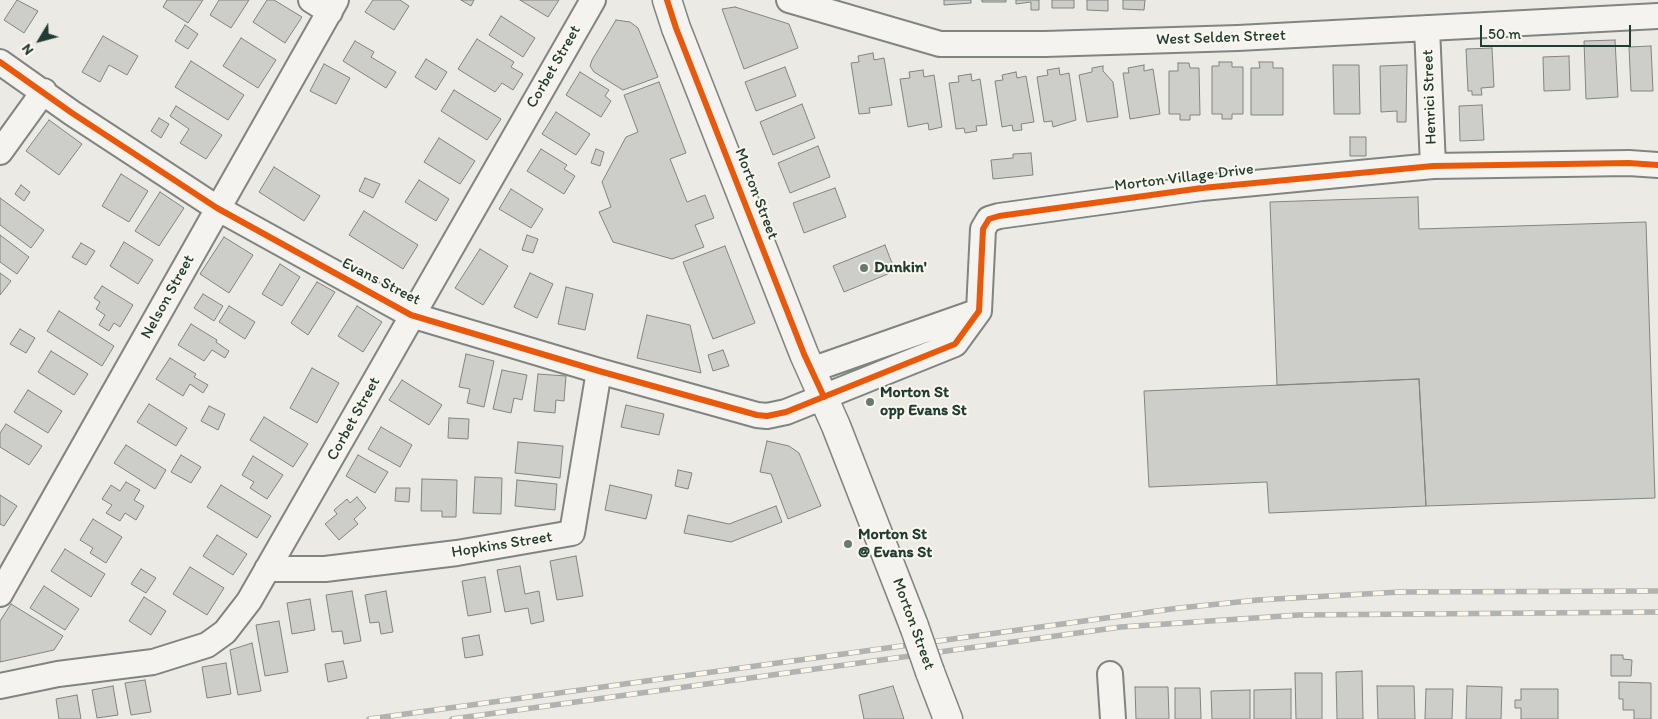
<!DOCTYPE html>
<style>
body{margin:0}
#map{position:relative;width:1658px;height:719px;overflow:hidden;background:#ebeae4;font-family:Itim,sans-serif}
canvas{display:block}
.north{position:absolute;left:15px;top:15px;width:50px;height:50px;-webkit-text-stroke:4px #fbf7ec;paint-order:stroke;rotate:233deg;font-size:14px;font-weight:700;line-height:20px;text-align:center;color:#1f3d34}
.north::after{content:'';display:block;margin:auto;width:18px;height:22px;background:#1f3d34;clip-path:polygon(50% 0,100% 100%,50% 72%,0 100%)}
.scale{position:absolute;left:1480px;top:25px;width:151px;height:22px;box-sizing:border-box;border:2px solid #1f3d34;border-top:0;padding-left:6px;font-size:15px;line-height:18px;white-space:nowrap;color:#1f3d34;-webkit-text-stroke:4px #fbf7ec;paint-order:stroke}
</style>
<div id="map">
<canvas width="1658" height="719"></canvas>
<div class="north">N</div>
<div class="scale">50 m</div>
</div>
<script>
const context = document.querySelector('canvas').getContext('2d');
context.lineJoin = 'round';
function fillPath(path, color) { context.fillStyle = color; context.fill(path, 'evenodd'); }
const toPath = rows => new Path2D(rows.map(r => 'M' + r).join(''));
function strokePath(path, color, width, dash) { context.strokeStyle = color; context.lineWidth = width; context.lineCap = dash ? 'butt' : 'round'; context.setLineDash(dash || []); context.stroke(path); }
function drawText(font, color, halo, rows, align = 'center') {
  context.font = font + ' Itim,sans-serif'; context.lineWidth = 4; context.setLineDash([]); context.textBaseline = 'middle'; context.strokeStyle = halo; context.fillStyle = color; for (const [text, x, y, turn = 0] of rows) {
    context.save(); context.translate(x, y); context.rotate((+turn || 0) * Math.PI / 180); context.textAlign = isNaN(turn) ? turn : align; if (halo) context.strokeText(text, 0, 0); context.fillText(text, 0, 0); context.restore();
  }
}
const building = toPath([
 [17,0,38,11,24,33,4,20,17,0],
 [167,0,203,0,188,23,163,7,167,0],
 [219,0,249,0,231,28,210,15,219,0],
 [267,0,274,0,302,17,285,43,253,22,267,0],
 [373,0,400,0,409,6,394,30,365,12,373,0],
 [461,0,474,0,471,6,461,0],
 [520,0,559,0,548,17,520,0],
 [944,0,971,0,971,3,944,5,944,0],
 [982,0,1006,0,1006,2,982,2,982,0],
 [1016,0,1039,0,1039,10,1031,10,1031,2,1016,4,1016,0],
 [1052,0,1074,0,1074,8,1052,8,1052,0],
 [1087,0,1108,0,1108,11,1087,10,1087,0],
 [1123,0,1145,0,1144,10,1123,9,1123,0],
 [735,7,789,24,798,48,744,69,722,9,735,7],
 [501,16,535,38,523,57,489,35,501,16],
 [616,20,630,22,638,28,658,77,623,90,594,72,590,66,592,60,616,20],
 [185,25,198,34,188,49,175,41,185,25],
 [103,36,138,56,127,75,109,65,100,82,82,72,103,36],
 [241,38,276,60,258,88,223,66,241,38],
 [477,39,514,62,511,67,523,74,513,90,502,83,495,92,458,69,477,39],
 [1615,40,1618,97,1586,99,1584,41,1615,40],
 [355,41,374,52,371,57,396,72,386,88,343,61,355,41],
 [1651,46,1653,91,1631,91,1629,47,1651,46],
 [1492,48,1494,87,1481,88,1482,95,1472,95,1472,91,1468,91,1466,49,1492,48],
 [873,53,874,60,884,58,892,105,869,108,870,113,859,114,851,63,859,62,858,56,873,53],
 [1569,56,1570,90,1544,91,1543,57,1569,56],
 [426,59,447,72,436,90,415,77,426,59],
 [191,61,244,95,228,120,175,87,191,61],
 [1219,62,1232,62,1232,67,1243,67,1243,114,1232,114,1232,119,1222,119,1222,114,1212,114,1212,66,1219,66,1219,62],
 [1259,62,1273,62,1273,68,1283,68,1283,115,1251,115,1251,68,1260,68,1259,62],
 [1178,63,1189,63,1190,68,1199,68,1200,115,1190,115,1190,120,1180,120,1180,114,1169,114,1169,71,1178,71,1178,63],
 [324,64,350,78,336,104,310,91,324,64],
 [1144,65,1144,71,1153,69,1160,114,1130,119,1123,73,1129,73,1128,68,1144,65],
 [1333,65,1359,65,1360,114,1334,114,1333,65],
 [1407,65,1406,122,1397,122,1397,111,1381,112,1380,66,1407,65],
 [1103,66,1103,71,1113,82,1118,117,1087,122,1079,75,1092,72,1092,68,1103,66],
 [785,67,796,96,756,111,745,82,785,67],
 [1059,68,1060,75,1069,73,1076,120,1053,127,1052,121,1044,122,1037,77,1048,75,1047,70,1059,68],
 [923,70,924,77,934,75,942,127,929,130,928,123,908,127,900,79,910,78,909,72,923,70],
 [580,72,609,90,605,96,611,101,601,117,566,95,580,72],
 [1016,72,1017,78,1026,76,1034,122,1021,124,1022,130,1013,131,1012,125,1002,127,995,81,1003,80,1002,75,1016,72],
 [971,74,972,81,980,79,987,125,976,126,977,131,965,133,964,128,956,129,949,83,959,82,958,76,971,74],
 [659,82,686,153,670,159,687,202,705,195,714,218,695,225,704,247,672,259,613,242,599,212,611,207,602,182,626,137,638,132,624,95,659,82],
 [454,90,501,119,487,140,441,111,454,90],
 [802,104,815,138,773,155,760,122,802,104],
 [1482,105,1484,140,1460,141,1459,106,1482,105],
 [176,106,222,135,206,159,180,143,189,129,170,116,176,106],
 [556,112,590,134,576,155,542,134,556,112],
 [159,118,169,124,161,138,151,131,159,118],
 [49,120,82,144,59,175,26,151,49,120],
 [1350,137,1366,137,1366,156,1350,156,1350,137],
 [439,138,475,161,460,184,424,162,439,138],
 [818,146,830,177,790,193,778,163,818,146],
 [541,149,567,165,564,169,575,176,564,194,527,171,541,149],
 [596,149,604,152,600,166,591,163,596,149],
 [1031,153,1033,175,993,179,991,160,1013,158,1013,154,1031,153],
 [274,167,320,196,304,221,259,192,274,167],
 [121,174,148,191,129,222,102,206,121,174],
 [365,178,380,184,373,198,359,191,365,178],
 [419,180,449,199,436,221,405,202,419,180],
 [21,185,30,192,24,201,15,194,21,185],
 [835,188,846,217,804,233,793,203,835,188],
 [511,189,543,209,531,228,499,209,511,189],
 [160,192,184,208,159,246,135,231,160,192],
 [1418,197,1419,229,1646,222,1655,498,1426,506,1419,379,1277,385,1270,202,1418,197],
 [0,198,44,230,31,248,0,225,0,198],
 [364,211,418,245,403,269,349,235,364,211],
 [0,235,29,257,17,274,0,262,0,235],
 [527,235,538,239,533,253,522,250,527,235],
 [224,237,253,255,229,293,200,274,224,237],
 [124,242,153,260,138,284,110,266,124,242],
 [81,243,95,251,86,265,72,257,81,243],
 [885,245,895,271,844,292,833,266,885,245],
 [725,246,755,323,713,339,683,262,725,246],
 [480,249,508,266,483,305,455,288,480,249],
 [280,264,300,277,282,306,262,294,280,264],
 [0,273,11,281,0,295,0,273],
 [530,273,553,284,537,318,514,307,530,273],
 [317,282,335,292,308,335,291,323,317,282],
 [102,286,133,305,120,327,114,323,109,331,99,325,105,315,96,309,100,302,94,298,102,286],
 [566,287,593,294,585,330,558,324,566,287],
 [203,294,223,306,214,321,194,308,203,294],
 [229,306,255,322,245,339,219,322,229,306],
 [357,306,382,322,363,352,338,336,357,306],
 [59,311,114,346,102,366,47,331,59,311],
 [647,315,690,325,701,373,637,358,647,315],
 [191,324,217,340,216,342,229,351,225,358,212,350,204,361,178,345,191,324],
 [20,329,35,338,26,353,10,344,20,329],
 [723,350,729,366,713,371,708,355,723,350],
 [51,351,88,374,74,395,38,372,51,351],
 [466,354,494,361,484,407,467,403,470,389,459,387,466,354],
 [170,358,196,374,194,377,208,385,203,393,190,384,183,396,156,379,170,358],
 [312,368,339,383,317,423,290,408,312,368],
 [502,370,527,375,522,400,514,398,511,413,493,409,502,370],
 [538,374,566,376,564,401,556,400,555,413,534,411,538,374],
 [1419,379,1426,506,1269,513,1267,482,1149,487,1144,391,1419,379],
 [402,380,442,405,429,425,389,400,402,380],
 [28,390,62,411,48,433,14,412,28,390],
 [149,404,187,428,176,446,137,422,149,404],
 [626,405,664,414,659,435,621,427,626,405],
 [209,406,225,414,218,430,201,421,209,406],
 [264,417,308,444,293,467,250,440,264,417],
 [449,418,469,419,468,439,448,438,449,418],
 [6,424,42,446,29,465,0,447,0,433,6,424],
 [381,427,412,445,400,467,368,449,381,427],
 [767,441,789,446,799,453,821,506,788,519,771,474,760,472,767,441],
 [518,442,563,446,560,478,515,473,518,442],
 [126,445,166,470,155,489,114,463,126,445],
 [181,455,201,467,191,483,171,472,181,455],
 [358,455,388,472,375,493,346,476,358,455],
 [253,456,283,475,267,499,250,488,254,482,242,475,253,456],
 [678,470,692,473,688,489,675,486,678,470],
 [475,477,502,478,501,514,473,513,475,477],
 [422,479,457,480,456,517,442,517,442,511,421,511,422,479],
 [517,480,557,484,555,510,515,506,517,480],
 [126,482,140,490,134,500,144,506,136,520,125,513,120,521,106,513,112,505,102,499,111,485,120,491,126,482],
 [221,485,271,516,257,538,207,507,221,485],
 [610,485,652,495,646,519,605,510,610,485],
 [396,488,410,488,409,502,395,501,396,488],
 [0,495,17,506,4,526,0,524,0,495],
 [357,497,366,508,354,519,358,524,339,540,325,524,337,514,334,510,347,499,350,503,357,497],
 [776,506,782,522,731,542,684,533,688,515,729,524,776,506],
 [93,519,122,537,106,563,90,553,93,548,80,540,93,519],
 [217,535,247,554,233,575,203,556,217,535],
 [65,549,105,574,91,597,51,571,65,549],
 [576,556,583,596,557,600,550,561,576,556],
 [520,566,525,594,539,591,544,621,531,624,528,608,505,612,497,570,520,566],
 [190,567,224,588,207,615,173,594,190,567],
 [141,569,156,578,146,593,131,584,141,569],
 [485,577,491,612,468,616,462,581,485,577],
 [44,586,79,609,65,630,30,608,44,586],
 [352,591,361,641,344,644,342,631,332,632,326,595,352,591],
 [386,591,393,632,381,634,379,622,370,623,365,595,386,591],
 [144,597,166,611,151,635,129,621,144,597],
 [310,599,315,630,292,634,287,603,310,599],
 [11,604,63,636,54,650,0,662,0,621,11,604],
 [279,621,288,672,265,676,256,625,279,621],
 [479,635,483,655,465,658,462,638,479,635],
 [252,643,261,691,238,695,230,650,252,643],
 [1611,655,1623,655,1623,659,1632,660,1631,676,1611,676,1611,655],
 [343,661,347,678,328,682,325,664,343,661],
 [226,663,231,694,207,698,202,667,226,663],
 [1362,671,1363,719,1337,719,1336,672,1362,671],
 [1295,673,1322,673,1322,719,1296,719,1295,673],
 [145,680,151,712,131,715,125,683,145,680],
 [1619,682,1651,683,1651,719,1634,719,1634,710,1623,710,1623,699,1619,699,1619,682],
 [113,686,118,715,97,718,92,690,113,686],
 [893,686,904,719,864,719,859,695,893,686],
 [1377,686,1414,686,1415,719,1378,719,1377,686],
 [1467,686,1502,687,1501,719,1466,719,1467,686],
 [1135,687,1168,687,1169,719,1136,719,1135,687],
 [1175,688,1200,688,1201,719,1175,719,1175,688],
 [1291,689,1291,719,1254,719,1254,690,1291,689],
 [1426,689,1453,689,1452,719,1425,719,1426,689],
 [1521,689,1558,689,1558,719,1521,719,1521,708,1515,708,1515,700,1521,700,1521,689],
 [1250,690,1250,719,1212,719,1211,691,1250,690],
 [77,695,81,719,59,719,56,699,77,695]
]);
fillPath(building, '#cdceca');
strokePath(building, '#808581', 1);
const minor = toPath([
 [311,0,330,12],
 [789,0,940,44,1045,44,1238,38,1658,16],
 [1427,28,1433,166],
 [0,62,72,113,217,208,411,315,599,371,757,415,767,416,786,412,955,344,979,311,983,229,989,219,999,216,1202,188,1433,166,1629,163,1658,165],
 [0,152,44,91],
 [811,370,979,311],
 [267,569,325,569,457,553,572,533,599,371],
 [0,594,336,0],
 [1110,674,1113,719],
 [0,686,58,674,153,662,207,645,225,632,249,601,593,0]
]);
const trunk = toPath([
 [667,0,676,28,804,354,836,426,914,626],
 [930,672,948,719]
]);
strokePath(minor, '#808581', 28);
strokePath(trunk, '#808581', 31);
strokePath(minor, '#f4f3ef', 24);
strokePath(trunk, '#f4f3ef', 28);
const rail = toPath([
 [369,719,1179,608,1258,600,1400,592,1658,591],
 [452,719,1121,627,1299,615,1658,612]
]);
strokePath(rail, '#b0b3af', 5.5);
strokePath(rail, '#fbf7ec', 4, [11]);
const trunkBridge = toPath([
 [914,626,930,672]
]);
strokePath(trunkBridge, '#808581', 31, []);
strokePath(trunkBridge, '#f4f3ef', 28);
strokePath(toPath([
 [667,0,676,28,804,354,824,397],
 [0,62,72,113,217,208,411,315,599,371,757,415,767,416,786,412,955,344,979,311,983,229,989,219,999,216,1202,188,1433,166,1629,163,1658,165]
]), '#e8590c', 6);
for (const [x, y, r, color] of [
 [864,268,5,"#667a72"],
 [870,402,5,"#667a72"],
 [848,544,5,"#667a72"]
]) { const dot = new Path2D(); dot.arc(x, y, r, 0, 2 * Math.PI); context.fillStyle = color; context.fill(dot); strokePath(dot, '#fbf7ec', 2); }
drawText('16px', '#1f3d34', '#fbf7ec', [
 ["West Selden Street",1221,38,-2],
 ["Corbet Street",554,67,-60],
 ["Henrici Street",1430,97,-92],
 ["Morton Village Drive",1184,178,-7],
 ["Morton Street",756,194,69],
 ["Evans Street",381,282,27],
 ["Nelson Street",168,297,-61],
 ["Corbet Street",354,419,-61],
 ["Hopkins Street",502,545,-9],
 ["Morton Street",913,624,70]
]);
drawText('bold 16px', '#1f3d34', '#fbf7ec', [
 ["Dunkin'",874,268],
 ["Morton St",880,393],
 ["opp Evans St",880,411],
 ["Morton St",858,535],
 ["@ Evans St",858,553]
], 'left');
</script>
